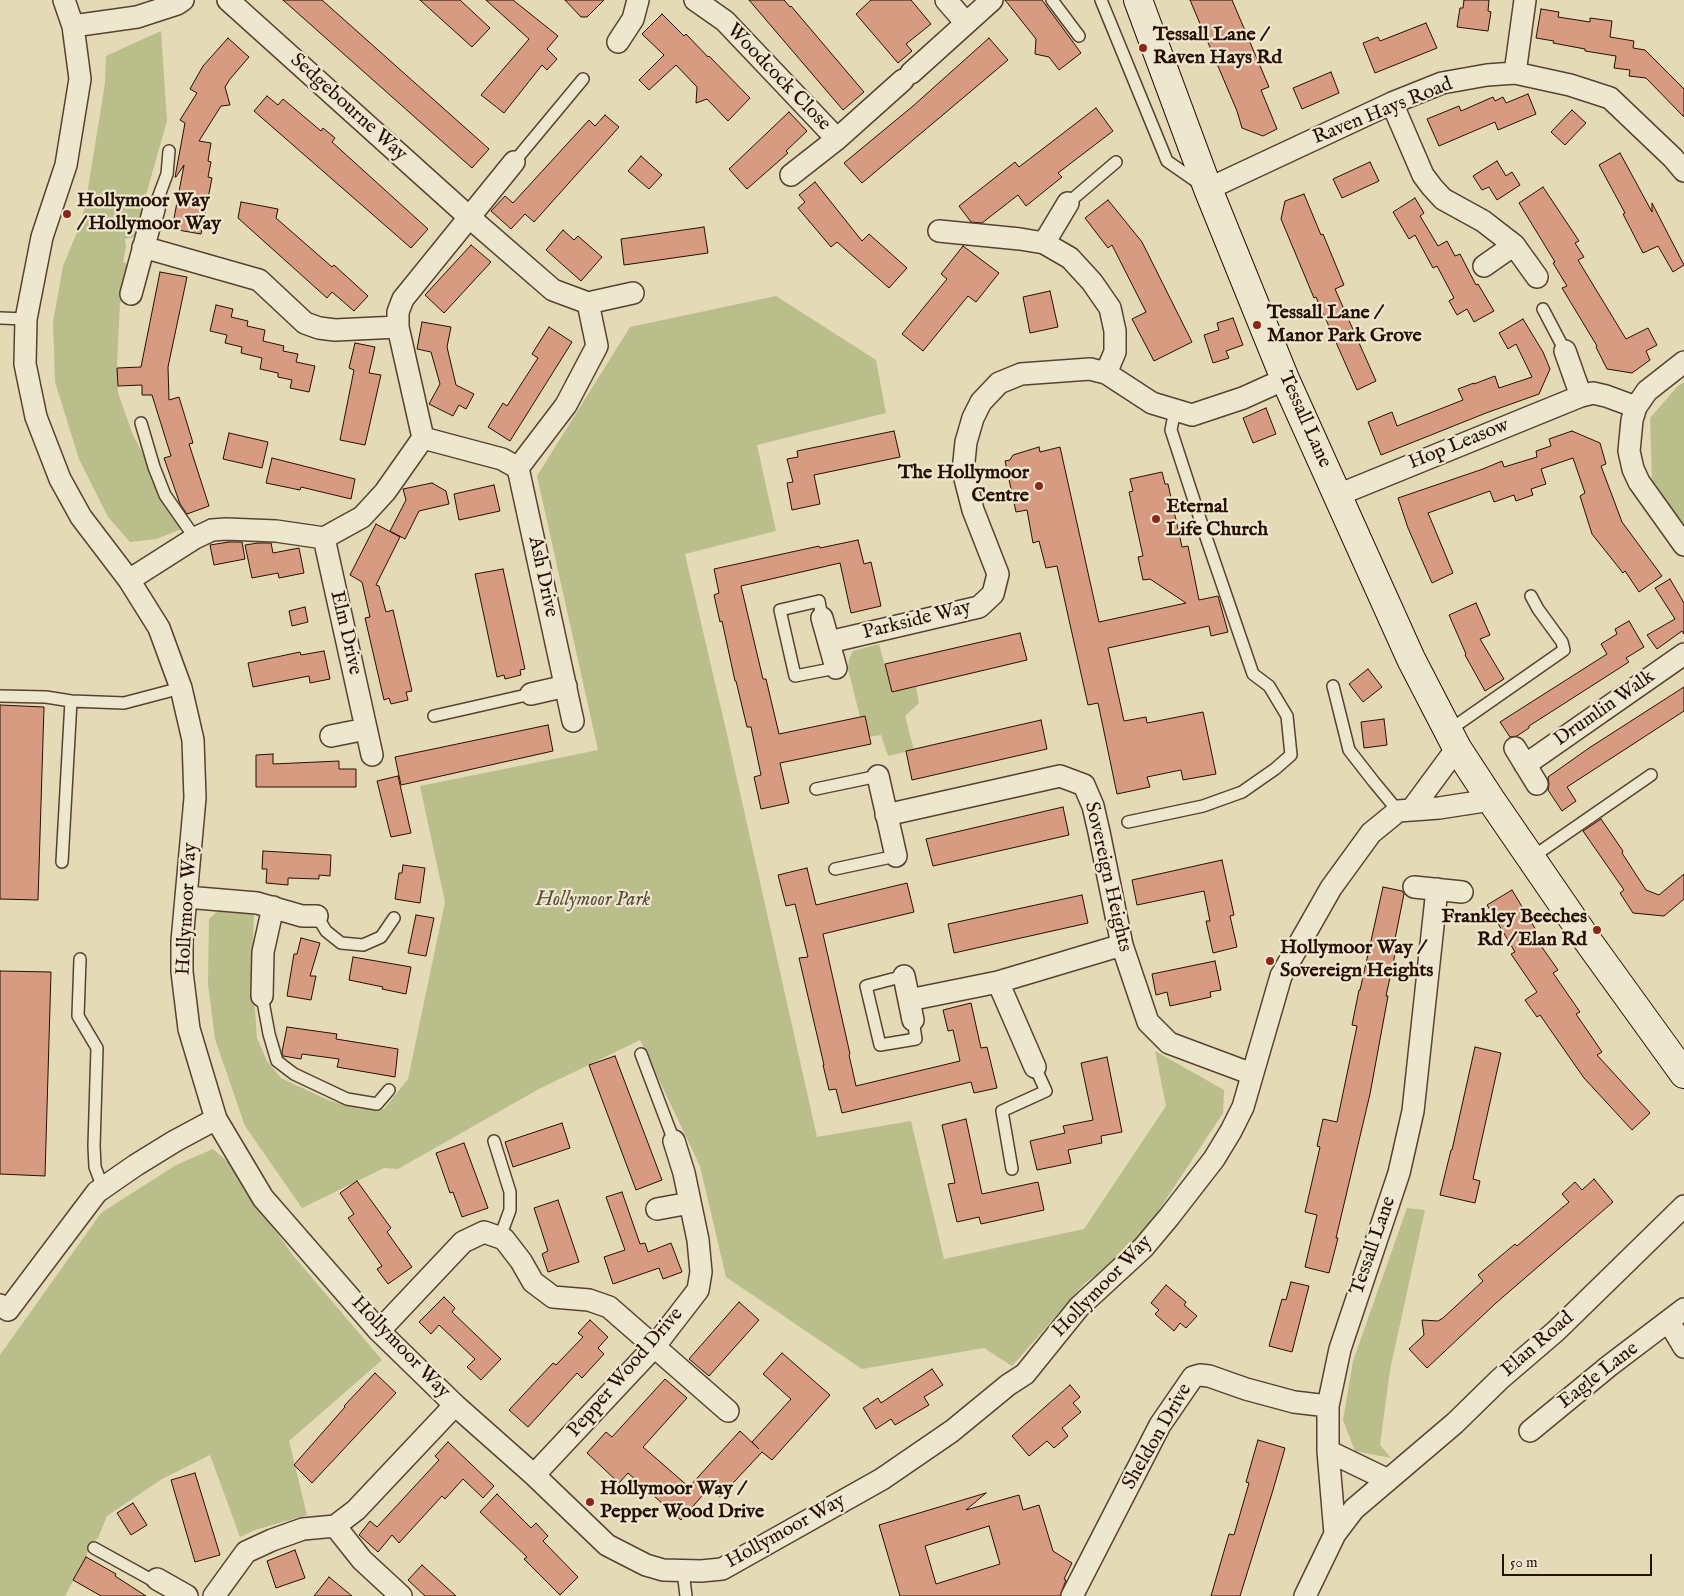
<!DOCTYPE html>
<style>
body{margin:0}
#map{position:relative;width:1684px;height:1596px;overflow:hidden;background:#e5dab6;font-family:"IM FELL English",serif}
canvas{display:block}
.scale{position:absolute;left:1502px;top:1554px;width:150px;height:22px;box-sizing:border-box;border:2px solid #280f03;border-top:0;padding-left:6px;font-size:15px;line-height:18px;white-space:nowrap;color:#280f03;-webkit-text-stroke:4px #eee7d0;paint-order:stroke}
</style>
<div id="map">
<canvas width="1684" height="1596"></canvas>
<div class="scale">50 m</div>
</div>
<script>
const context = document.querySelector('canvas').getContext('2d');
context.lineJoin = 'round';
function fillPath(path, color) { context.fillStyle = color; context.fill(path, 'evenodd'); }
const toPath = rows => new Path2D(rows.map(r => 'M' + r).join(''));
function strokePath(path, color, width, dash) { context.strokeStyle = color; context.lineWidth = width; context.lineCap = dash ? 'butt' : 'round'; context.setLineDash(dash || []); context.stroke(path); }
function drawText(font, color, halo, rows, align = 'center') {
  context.font = font + ' "IM FELL English",serif'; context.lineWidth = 4.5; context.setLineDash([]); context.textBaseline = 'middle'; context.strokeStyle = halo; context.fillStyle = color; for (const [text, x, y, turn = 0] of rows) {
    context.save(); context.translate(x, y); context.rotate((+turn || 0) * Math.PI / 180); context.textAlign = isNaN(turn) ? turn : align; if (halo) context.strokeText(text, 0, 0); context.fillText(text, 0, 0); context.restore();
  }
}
fillPath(toPath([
 [161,31,167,121,134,237,125,239,126,246,123,262,130,265,120,304,117,363,118,393,133,435,182,529,156,539,130,542,108,517,79,459,55,382,53,322,63,266,80,225,86,201,105,83,106,56],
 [776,296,876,360,886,413,757,445,776,531,685,554,726,730,817,1137,911,1121,944,1259,1084,1229,1166,1106,1155,1051,1224,1090,1223,1113,1149,1225,1127,1250,1085,1283,1012,1366,984,1348,862,1369,726,1277,700,1166,640,1040,537,1090,398,1169,384,1168,302,1208,245,1126,215,1039,208,984,209,919,218,911,254,913,252,968,257,1038,267,1061,281,1078,330,1101,361,1109,384,1109,408,1079,445,902,420,786,598,750,537,476,630,327],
 [1684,382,1684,524,1652,481,1650,418,1677,387],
 [879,644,892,692,916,687,919,703,905,716,914,750,888,756,881,735,869,737,865,716,860,717,848,669,849,659,853,651],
 [213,1149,228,1162,291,1253,382,1360,289,1441,307,1515,255,1530,240,1537,210,1455,162,1479,107,1516,98,1538,90,1544,86,1557,65,1596,0,1596,0,1355,101,1213,176,1165],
 [1407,1208,1425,1210,1390,1370,1380,1445,1391,1458,1355,1451,1343,1420,1353,1361]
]), '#b9be8b');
const building = toPath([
 [283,0,322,0,489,149,472,168,283,0],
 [420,0,460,0,490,28,472,47,420,0],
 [486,0,513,0,558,36,547,49,557,59,547,70,542,65,504,113,481,95,529,39,486,0],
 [565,0,604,0,587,17,581,17,565,0],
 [749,0,784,0,790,7,791,6,864,92,843,110,749,0],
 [871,0,911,0,931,24,906,44,912,51,898,63,856,14,871,0],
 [1005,0,1042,0,1081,53,1059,70,1049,57,1035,54,1036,39,1005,0],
 [1190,0,1232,0,1269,87,1261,90,1277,129,1263,136,1242,128,1237,111,1190,0],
 [1464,0,1489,0,1488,11,1491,12,1488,31,1457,27,1460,8,1463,8,1464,0],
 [1541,9,1559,12,1558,17,1590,22,1590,18,1612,21,1610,37,1634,41,1633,48,1645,50,1684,89,1684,117,1646,78,1629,76,1630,70,1614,68,1616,56,1585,51,1585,49,1553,43,1554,41,1536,38,1541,9],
 [662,14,684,36,686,34,708,57,709,56,750,98,728,121,707,99,696,103,697,87,676,65,649,90,639,80,664,55,642,34,662,14],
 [1426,23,1437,48,1375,73,1363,43,1378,37,1380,41,1426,23],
 [228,38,249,57,230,79,225,87,230,105,221,106,199,141,211,143,208,161,211,162,208,177,212,178,201,234,172,229,184,165,176,177,175,177,185,123,180,120,197,93,190,89,203,66,228,38],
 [989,38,1008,60,862,183,844,163,913,106,989,38],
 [1331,72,1339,93,1302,109,1293,88,1331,72],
 [1528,94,1536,114,1498,130,1495,122,1439,146,1427,119,1459,106,1461,111,1493,97,1495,101,1503,97,1506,103,1528,94],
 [267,96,278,105,283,99,321,131,323,128,335,138,332,142,428,229,411,248,254,111,267,96],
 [1096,108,1113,131,1058,173,1062,177,1026,206,1018,195,982,223,971,222,959,206,1015,162,1019,167,1096,108],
 [1572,110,1586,123,1565,145,1551,132,1572,110],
 [789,112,807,131,786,151,788,153,747,189,729,169,789,112],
 [605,115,619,127,534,222,525,214,511,229,491,211,505,196,513,203,589,120,595,126,605,115],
 [1620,153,1652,212,1652,203,1684,265,1673,272,1658,246,1643,253,1623,214,1625,213,1599,165,1620,153],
 [641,156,662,175,649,189,628,171,641,156],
 [1497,161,1506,176,1512,172,1520,185,1497,200,1489,187,1482,190,1473,176,1497,161],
 [1370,162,1379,181,1342,198,1333,179,1370,162],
 [815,182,862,241,869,234,907,268,889,288,837,242,831,247,798,208,805,202,799,195,815,182],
 [1543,187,1579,241,1575,243,1584,257,1578,260,1626,339,1648,328,1657,345,1646,351,1650,360,1632,373,1607,369,1596,347,1597,346,1562,288,1567,286,1553,263,1555,262,1519,203,1543,187],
 [1304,194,1321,235,1323,234,1344,285,1335,289,1376,381,1357,390,1316,297,1314,298,1281,219,1285,201,1304,194],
 [1415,198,1424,213,1420,216,1438,246,1447,241,1455,256,1460,254,1476,285,1478,284,1494,311,1474,322,1467,309,1457,315,1449,301,1454,298,1437,266,1433,268,1415,235,1409,239,1393,212,1415,198],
 [1108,200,1142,242,1192,342,1154,361,1132,319,1146,312,1112,245,1108,248,1085,218,1108,200],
 [241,202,278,209,276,218,332,267,334,265,368,296,354,311,332,292,327,298,238,218,241,202],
 [704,227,708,253,624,265,621,239,704,227],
 [563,230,574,240,578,236,602,257,581,281,546,250,563,230],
 [471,245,491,262,444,313,425,295,471,245],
 [963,246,999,273,976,302,968,296,923,351,902,334,947,279,941,274,963,246],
 [160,272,187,277,168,367,169,400,179,397,193,443,189,444,209,506,187,514,180,504,164,458,171,456,152,395,142,395,142,385,118,386,117,368,141,367,160,272],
 [1050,291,1058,327,1030,333,1023,297,1050,291],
 [216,305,233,309,231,317,248,321,247,326,265,330,263,341,284,346,283,351,298,354,296,362,315,366,309,392,290,388,292,380,278,377,278,373,260,369,262,358,241,353,242,347,225,343,227,335,210,331,216,305],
 [1233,318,1243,345,1226,351,1229,358,1213,363,1204,335,1219,330,1217,323,1233,318],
 [1523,319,1543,352,1550,369,1539,394,1486,413,1381,455,1368,422,1392,412,1397,426,1463,400,1458,389,1474,383,1474,384,1495,376,1499,388,1532,377,1516,344,1508,349,1499,333,1523,319],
 [422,322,451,327,447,347,456,385,474,394,466,409,459,405,453,416,429,404,440,384,431,352,417,349,422,322],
 [549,327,572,342,510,441,488,427,503,403,507,406,538,358,532,354,549,327],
 [355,343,375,347,369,373,381,375,365,445,340,440,354,370,349,368,355,343],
 [1266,408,1276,434,1253,443,1243,418,1266,408],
 [894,431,900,457,814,475,820,504,792,510,787,483,793,482,787,459,798,457,797,451,894,431],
 [1572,431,1600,443,1606,464,1601,466,1622,522,1662,576,1639,592,1625,571,1623,573,1592,534,1580,496,1585,493,1573,458,1541,469,1546,484,1531,489,1533,495,1516,501,1514,495,1494,502,1490,491,1428,513,1453,573,1432,583,1408,528,1398,498,1483,469,1502,461,1504,467,1537,457,1536,451,1551,446,1549,439,1572,431],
 [229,433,268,442,262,468,223,459,229,433],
 [1039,447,1040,452,1060,447,1099,622,1186,603,1150,579,1143,580,1138,557,1143,556,1129,492,1133,491,1130,479,1162,472,1165,484,1168,484,1182,547,1188,546,1199,600,1218,596,1228,632,1211,636,1209,626,1108,648,1124,721,1146,717,1147,723,1203,712,1216,774,1183,780,1181,770,1147,777,1150,787,1117,794,1098,703,1088,705,1057,566,1046,568,1039,541,1033,543,1027,510,1016,512,1005,461,1010,460,1013,455,1039,447],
 [272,458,355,479,351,499,301,487,300,490,266,483,272,458],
 [432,483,446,491,449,504,419,511,405,539,390,531,406,500,403,489,432,483],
 [494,485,500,511,459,520,454,494,494,485],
 [376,524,400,537,376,585,379,586,386,612,393,610,412,691,406,692,408,700,391,704,389,698,384,700,365,618,370,617,362,582,350,575,376,524],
 [858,540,864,564,871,562,881,606,851,613,840,563,741,586,763,679,766,679,779,734,865,716,871,744,780,763,789,803,761,809,754,777,761,775,751,727,747,727,736,681,735,681,722,621,720,622,714,595,719,593,714,569,819,546,820,548,858,540],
 [229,542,242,542,245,559,214,565,210,545,229,542],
 [258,543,271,543,273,553,299,548,304,573,279,578,278,573,252,578,245,545,258,543],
 [503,569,525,669,520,670,521,675,505,679,504,675,497,677,475,574,503,569],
 [1670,579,1684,603,1684,634,1682,631,1657,649,1647,635,1675,619,1655,588,1670,579],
 [1476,603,1490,635,1480,639,1504,679,1485,691,1465,655,1466,654,1449,615,1476,603],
 [305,607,308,622,292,626,289,611,305,607],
 [1629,621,1644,647,1626,658,1629,662,1529,726,1529,728,1517,736,1510,737,1500,722,1607,654,1601,644,1617,634,1615,629,1629,621],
 [1020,633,1027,660,892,692,885,664,1020,633],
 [324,651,330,679,310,683,309,676,253,687,248,663,300,652,301,655,324,651],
 [1368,669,1382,687,1363,702,1349,684,1368,669],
 [1684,687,1684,711,1567,787,1576,801,1562,811,1548,790,1549,784,1548,777,1589,748,1684,687],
 [0,705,44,707,38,900,0,899,0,705],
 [1384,719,1387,745,1364,748,1361,722,1384,719],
 [1041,720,1047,749,912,780,906,751,1041,720],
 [548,725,553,751,401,785,395,757,548,725],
 [273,754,273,764,339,761,339,769,356,769,356,787,256,787,256,755,273,754],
 [398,776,411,833,391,837,377,781,398,776],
 [1063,807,1069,835,933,866,926,839,1063,807],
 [1601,819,1623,851,1622,853,1646,890,1659,895,1684,874,1684,899,1664,916,1633,913,1620,893,1624,890,1583,831,1601,819],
 [263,851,331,855,330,876,319,875,319,879,288,878,288,885,266,883,267,869,262,869,263,851],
 [1222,860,1234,915,1230,916,1237,947,1213,953,1206,921,1210,921,1204,891,1137,905,1132,880,1222,860],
 [403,865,425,868,420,903,395,899,399,873,402,873,403,865],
 [807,868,816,905,907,883,914,912,823,934,850,1054,849,1055,856,1086,960,1061,953,1030,948,1031,943,1010,971,1003,981,1048,987,1047,997,1088,974,1093,971,1082,842,1113,836,1089,829,1090,823,1065,824,1065,799,958,808,957,795,904,786,906,778,875,807,868],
 [1383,887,1402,891,1404,894,1394,944,1397,945,1386,996,1388,996,1370,1094,1336,1238,1338,1238,1329,1273,1305,1267,1317,1215,1305,1212,1320,1147,1317,1146,1323,1119,1337,1122,1357,1026,1352,1025,1359,990,1360,990,1383,887],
 [1512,890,1536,930,1532,933,1558,970,1553,973,1580,1012,1576,1014,1602,1052,1597,1055,1650,1113,1632,1130,1584,1078,1540,1015,1537,1017,1525,1000,1537,992,1511,954,1515,952,1487,905,1512,890],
 [1082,895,1088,923,954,953,948,924,1082,895],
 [416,915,434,918,426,956,408,953,416,915],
 [301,938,320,943,310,976,316,976,311,1000,287,996,294,954,297,954,301,938],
 [353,957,411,967,406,994,382,989,383,987,349,980,353,957],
 [1215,961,1221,990,1210,992,1211,997,1170,1006,1167,992,1156,995,1152,974,1215,961],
 [0,971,51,972,45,1176,0,1174,0,971],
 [287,1027,337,1034,336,1039,398,1049,395,1077,337,1067,339,1059,302,1054,301,1059,283,1056,282,1052,287,1027],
 [1475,1047,1501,1053,1473,1179,1480,1181,1475,1203,1440,1195,1451,1150,1452,1150,1475,1047],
 [615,1056,662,1180,636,1190,589,1065,615,1056],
 [1107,1057,1122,1132,1101,1136,1102,1143,1068,1150,1071,1163,1037,1170,1030,1141,1065,1133,1063,1126,1093,1120,1081,1063,1107,1057],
 [966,1119,982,1194,1038,1182,1044,1210,981,1224,979,1217,957,1222,948,1184,955,1183,942,1125,966,1119],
 [562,1123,570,1148,513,1167,505,1142,562,1123],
 [464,1143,488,1208,462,1217,453,1192,450,1193,436,1153,464,1143],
 [1594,1179,1613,1202,1496,1303,1427,1368,1409,1349,1424,1335,1422,1320,1438,1321,1443,1318,1483,1281,1478,1275,1515,1244,1517,1246,1569,1202,1562,1194,1575,1182,1582,1190,1594,1179],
 [357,1181,391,1228,387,1232,412,1267,388,1284,377,1269,382,1266,348,1218,354,1214,340,1193,357,1181],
 [622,1192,640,1244,645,1243,648,1252,671,1243,682,1272,663,1279,659,1268,613,1284,604,1257,625,1250,606,1197,622,1192],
 [558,1200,579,1262,548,1272,542,1254,548,1251,534,1208,558,1200],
 [1291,1282,1309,1286,1292,1352,1269,1346,1282,1299,1286,1300,1291,1282],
 [1166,1285,1186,1302,1184,1305,1197,1316,1186,1328,1180,1323,1174,1331,1155,1314,1159,1310,1151,1303,1166,1285],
 [444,1297,455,1308,452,1312,501,1359,481,1380,467,1367,475,1359,439,1325,431,1334,419,1322,444,1297],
 [739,1302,759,1320,709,1376,689,1359,739,1302],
 [590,1320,608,1337,598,1348,604,1354,582,1378,577,1373,528,1427,509,1410,553,1363,556,1365,583,1337,578,1333,590,1320],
 [782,1353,830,1395,772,1460,762,1452,720,1497,709,1488,681,1520,628,1473,619,1483,587,1453,606,1432,612,1437,665,1379,687,1398,643,1447,689,1487,740,1431,759,1449,752,1442,791,1399,763,1374,782,1353],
 [932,1369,943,1385,924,1397,929,1405,895,1425,891,1419,876,1429,863,1408,878,1398,881,1403,932,1369],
 [375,1373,396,1393,312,1483,294,1465,345,1407,344,1406,375,1373],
 [1070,1385,1080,1397,1073,1403,1081,1412,1062,1428,1068,1436,1054,1448,1047,1441,1029,1456,1012,1436,1070,1385],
 [1258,1440,1285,1448,1273,1490,1240,1596,1211,1596,1229,1534,1234,1535,1249,1483,1246,1482,1258,1440],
 [448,1442,494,1486,483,1498,463,1479,445,1499,442,1496,399,1543,392,1535,378,1552,359,1535,370,1521,377,1527,439,1460,435,1456,448,1442],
 [195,1473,220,1555,195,1562,171,1480,195,1473],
 [986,1493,966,1510,1019,1495,1023,1510,1039,1505,1053,1551,1072,1563,1064,1579,1066,1580,1060,1596,900,1596,879,1525,986,1493],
 [989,1526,1000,1564,936,1584,925,1546,989,1526],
 [497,1494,531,1528,536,1523,548,1536,543,1541,578,1577,560,1595,524,1559,527,1557,480,1512,497,1494],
 [133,1503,147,1525,131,1535,117,1513,133,1503],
 [295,1550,305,1578,276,1588,267,1561,295,1550],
 [86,1557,116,1574,115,1576,146,1596,101,1596,73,1580,86,1557],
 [422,1565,456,1596,425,1596,408,1580,422,1565],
 [329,1577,352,1596,314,1596,329,1577]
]);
fillPath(building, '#d79b82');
strokePath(building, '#280f03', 1);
const lane = toPath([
 [1052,0,1079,36],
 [1101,0,1167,161,1200,184],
 [514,162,583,79],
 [1068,203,1116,162],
 [154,209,167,174,169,151],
 [1543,309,1565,351],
 [0,318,26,319],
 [141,423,154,467,165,495,195,538],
 [822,618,819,601,780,610,795,676,836,668],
 [1333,686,1349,750,1374,782,1398,811],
 [0,696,46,697,71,701],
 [434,716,531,694],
 [1448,731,1564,650,1562,642,1538,609,1531,596],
 [816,789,878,776],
 [1128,822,1203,806,1242,792,1275,769,1291,755,1287,716,1269,686,1253,674,1207,540,1171,430,1175,410],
 [1531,858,1651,775],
 [62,862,71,701,124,703,181,688],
 [835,869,896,856],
 [317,916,326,931,341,943,363,945,381,937,394,918],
 [80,959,78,1016,97,1048,94,1146,95,1167,103,1188],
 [904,976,866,986,880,1045,916,1039,913,1020],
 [262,996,269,1034,277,1061,294,1074,347,1099,377,1104,389,1090],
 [641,1054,674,1141],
 [494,1141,510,1192,510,1210,500,1237],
 [1012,1169,1002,1111,1046,1091,1035,1067],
 [94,1548,150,1579,157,1579],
 [683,1571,686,1596]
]);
const street = toPath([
 [64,0,73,26,80,79,66,165,42,237,26,319,25,364,36,417,60,479,81,517,129,580,159,628,181,688,193,740,195,798,182,941,182,972,189,1029,216,1119,263,1198,379,1331,455,1405,534,1475,607,1545,646,1565,663,1570,701,1571,722,1569,882,1479,952,1431,1008,1385,1025,1374,1079,1307,1143,1248,1169,1217,1214,1159,1231,1131,1243,1107,1281,976,1331,888,1371,833,1398,811,1439,808,1491,800],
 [228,0,469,217,553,290,588,303,633,293],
 [695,0,725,21,837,139],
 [946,0,966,23],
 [73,26,137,17,177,4,183,0],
 [618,42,633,19,638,0],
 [911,73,992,0],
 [1515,73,1525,0],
 [1392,103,1423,175,1432,187,1443,199,1483,221,1514,245,1537,277],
 [791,175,837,139,903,80],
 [1208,189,1392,103,1442,83,1487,75,1515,73,1570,85,1610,98,1673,158,1684,171],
 [1068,203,1044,243,1070,258,1092,282,1110,308,1115,331,1115,352,1106,373,1152,403,1192,415,1243,398,1285,379],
 [939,231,1020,239,1044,243],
 [143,247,259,280,305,323,319,328,335,330,398,327],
 [1484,266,1514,245],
 [131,294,154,209],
 [1684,362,1647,391,1636,407,1632,420,1629,451,1633,469,1639,482,1684,545],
 [1581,396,1593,393,1606,396,1636,407],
 [423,438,502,459,518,468,573,721],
 [518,468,566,405,597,346,588,303],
 [1338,495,1581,396,1565,351],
 [324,538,372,755],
 [129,580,195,538,212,530,226,529,276,531,324,538,362,517,385,492,423,438,398,327,398,312,403,299,514,162],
 [822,618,836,668],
 [829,642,979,607,993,594,998,574,973,510,963,471,966,442,973,418,981,402,999,383,1021,374,1090,369,1106,373],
 [531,694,566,686],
 [331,736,366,729],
 [1515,748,1537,784],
 [1525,765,1684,654],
 [878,776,896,856],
 [1412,809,1457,748],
 [886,815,1060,776,1084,785,1093,806,1099,832,1122,945,1148,1022,1169,1043,1252,1074],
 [1414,887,1462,892],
 [186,897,257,903,302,916,317,916],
 [904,976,913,1020],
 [998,982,1035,1067],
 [262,996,263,952,273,907],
 [909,1000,998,982,1122,945],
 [657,1209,690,1203],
 [0,1305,8,1310,97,1192,136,1165,175,1141,216,1119],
 [1669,1322,1684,1347],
 [379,1331,463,1242,484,1232,504,1239,521,1261,533,1282,553,1297,589,1300,609,1307,728,1411],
 [1530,1431,1609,1366,1684,1309],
 [1328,1451,1388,1480],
 [534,1475,654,1347,698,1290,701,1272,698,1240,684,1173,674,1141],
 [335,1526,362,1560,401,1596],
 [1335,1534,1354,1509,1455,1423,1500,1379,1556,1331,1684,1206],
 [157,1579,187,1596],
 [214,1596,246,1552,272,1540,303,1529,335,1526,356,1510,455,1405],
 [1072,1596,1160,1425,1193,1377,1200,1375,1209,1376,1246,1389,1294,1402,1328,1406],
 [1305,1596,1335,1534,1328,1451,1328,1406,1340,1349,1399,1173,1413,1111,1437,889]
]);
const secondary = toPath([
 [1138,0,1208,189,1285,379,1411,659,1457,748,1491,800,1590,944,1684,1074]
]);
strokePath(lane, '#574230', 14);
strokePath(street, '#574230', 24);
strokePath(secondary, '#280f03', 30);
strokePath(lane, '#eee7d0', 11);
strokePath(street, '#eee7d0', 21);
strokePath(secondary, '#eee7d0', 28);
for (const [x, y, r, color] of [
 [1143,48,5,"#8f2418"],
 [67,214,5,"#8f2418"],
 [1257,325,5,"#8f2418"],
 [1039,486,5,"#8f2418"],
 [1156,519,5,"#8f2418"],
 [1597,930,5,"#8f2418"],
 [1270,961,5,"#8f2418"],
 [590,1502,5,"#8f2418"]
]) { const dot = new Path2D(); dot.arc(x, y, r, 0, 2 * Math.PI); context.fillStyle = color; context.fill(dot); strokePath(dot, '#eee7d0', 2); }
drawText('bold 20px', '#280f03', '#eee7d0', [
 ["Tessall Lane /",1153,36],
 ["Raven Hays Rd",1153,59],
 ["Hollymoor Way",77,202],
 ["/ Hollymoor Way",77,225],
 ["Tessall Lane /",1267,314],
 ["Manor Park Grove",1267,337],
 ["The Hollymoor",1029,474,"right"],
 ["Centre",1029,497,"right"],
 ["Eternal",1166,508],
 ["Life Church",1166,531],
 ["Frankley Beeches",1587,918,"right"],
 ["Rd / Elan Rd",1587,941,"right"],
 ["Hollymoor Way /",1280,949],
 ["Sovereign Heights",1280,972],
 ["Hollymoor Way /",600,1490],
 ["Pepper Wood Drive",600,1513]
], 'left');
drawText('20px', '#280f03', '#eee7d0', [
 ["Woodcock Close",778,78,46],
 ["Sedgebourne Way",348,108,42],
 ["Raven Hays Road",1383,112,-22],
 ["Tessall Lane",1304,420,66],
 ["Hop Leasow",1459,445,-22],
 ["Ash Drive",542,577,78],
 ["Parkside Way",917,621,-14],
 ["Elm Drive",345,633,77],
 ["Drumlin Walk",1605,709,-35],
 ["Sovereign Heights",1107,877,77],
 ["Hollymoor Way",188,909,-87],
 ["Tessall Lane",1374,1246,-71],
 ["Hollymoor Way",1103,1287,-46],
 ["Elan Road",1538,1345,-41],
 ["Hollymoor Way",400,1348,46],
 ["Pepper Wood Drive",626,1373,-49],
 ["Eagle Lane",1599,1376,-38],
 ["Sheldon Drive",1158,1437,-60],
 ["Hollymoor Way",786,1532,-29]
]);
drawText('italic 20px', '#5b4c33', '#eee7d0', [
 ["Hollymoor Park",593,901]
]);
</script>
